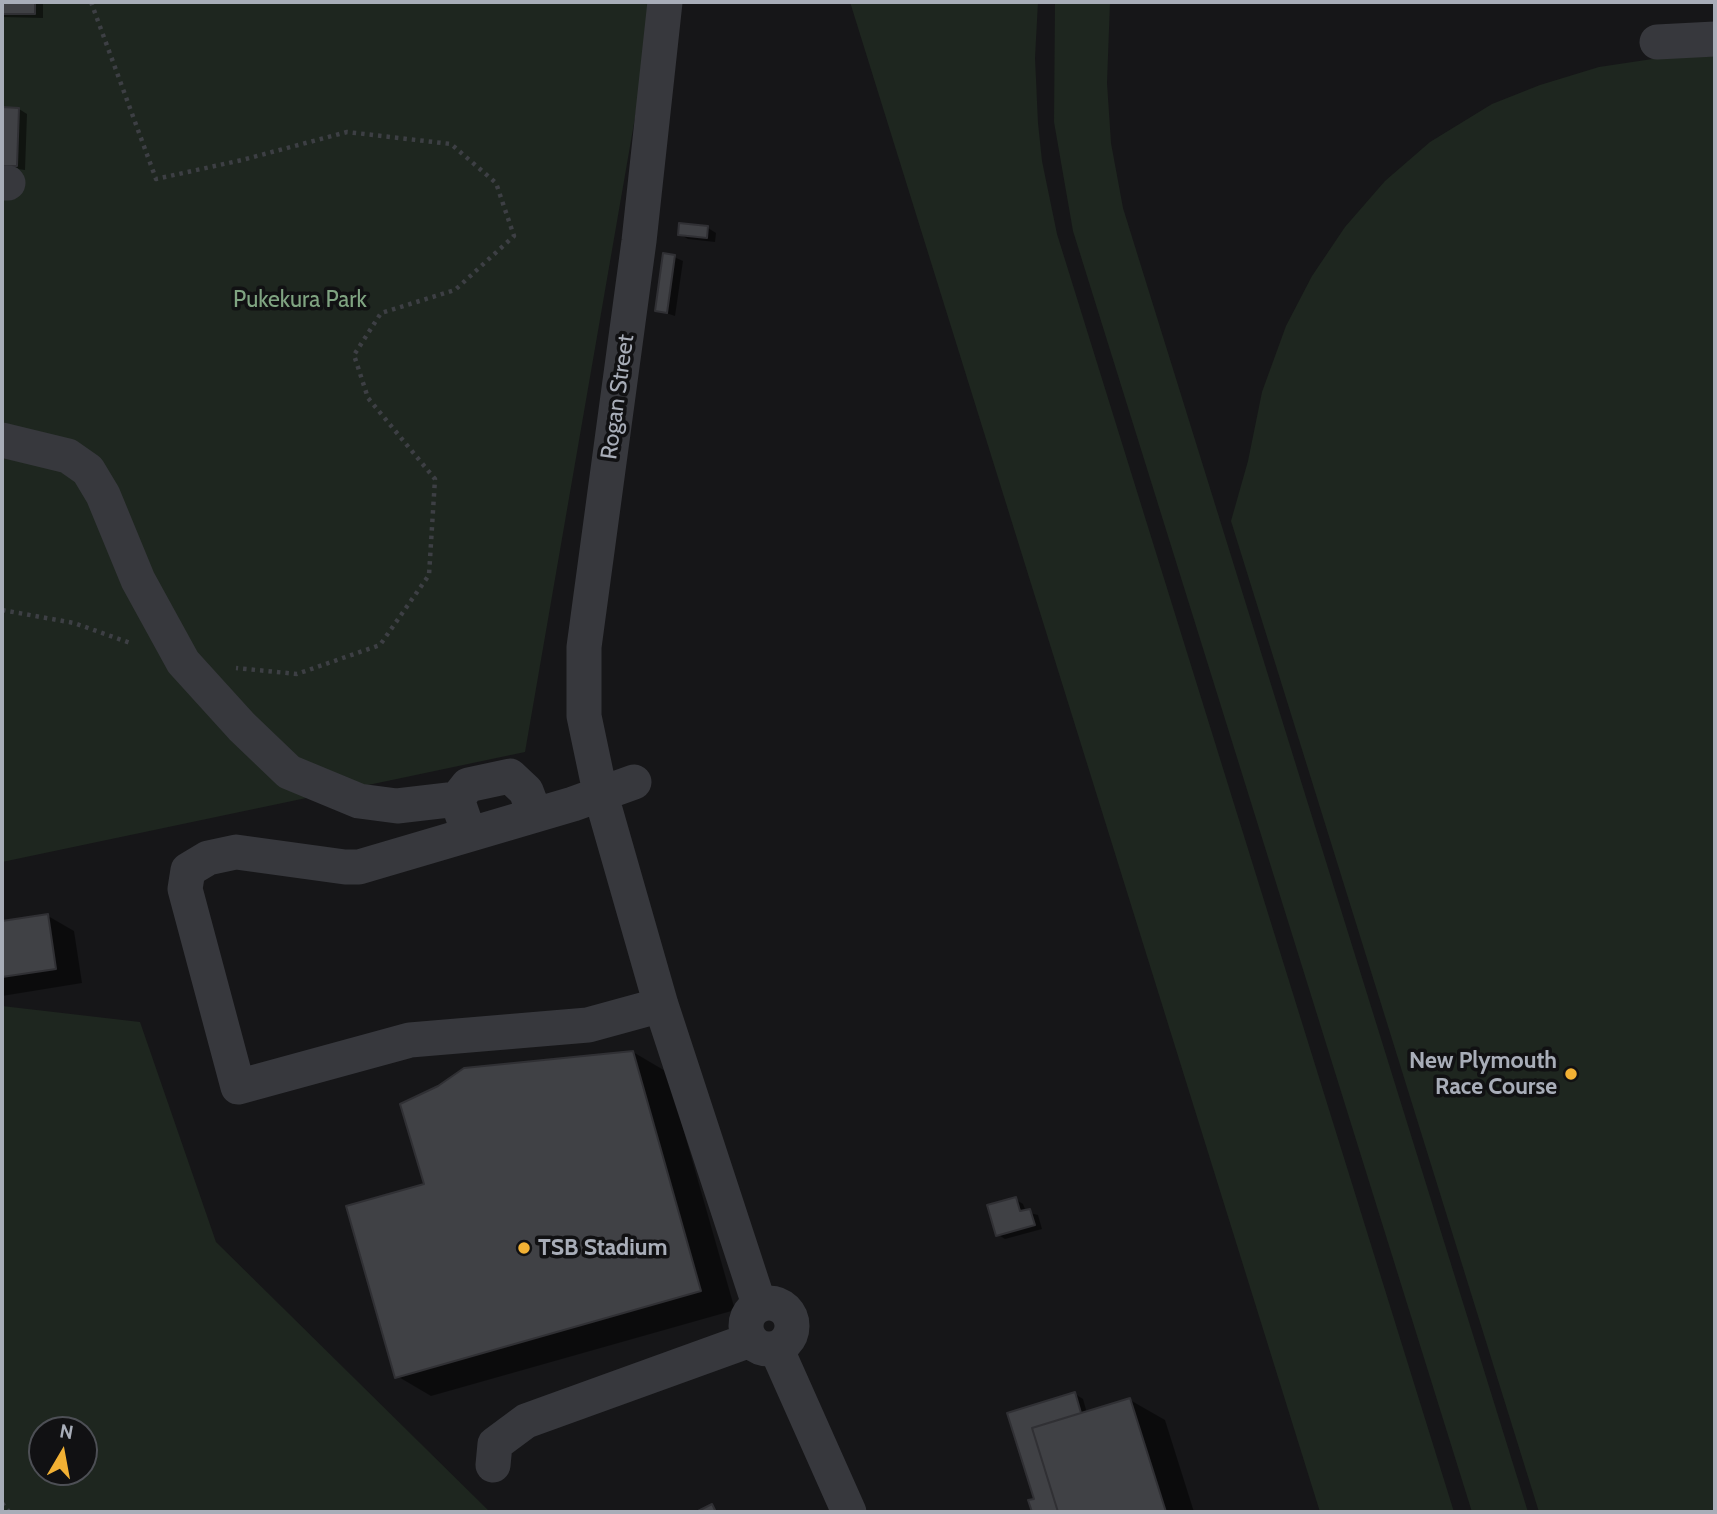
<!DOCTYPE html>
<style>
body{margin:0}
#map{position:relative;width:1717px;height:1514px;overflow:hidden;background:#161618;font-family:Cabin,sans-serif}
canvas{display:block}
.frame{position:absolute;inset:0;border:4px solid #a8adb8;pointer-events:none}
.north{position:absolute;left:28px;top:1416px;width:70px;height:70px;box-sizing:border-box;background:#111113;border:2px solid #4d4f55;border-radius:50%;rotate:10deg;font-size:19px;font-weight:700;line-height:28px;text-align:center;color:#a8adb8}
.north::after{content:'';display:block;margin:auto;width:24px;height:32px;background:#f2b134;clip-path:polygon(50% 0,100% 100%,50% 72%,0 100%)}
</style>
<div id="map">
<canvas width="1717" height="1514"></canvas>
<div class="frame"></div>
<div class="north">N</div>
</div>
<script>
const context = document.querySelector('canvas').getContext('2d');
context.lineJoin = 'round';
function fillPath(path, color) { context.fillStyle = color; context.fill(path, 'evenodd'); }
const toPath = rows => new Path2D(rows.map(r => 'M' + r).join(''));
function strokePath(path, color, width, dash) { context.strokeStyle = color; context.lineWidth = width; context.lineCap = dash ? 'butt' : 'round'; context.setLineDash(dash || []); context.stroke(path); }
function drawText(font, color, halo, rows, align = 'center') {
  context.font = font + ' Cabin,sans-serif'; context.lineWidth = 7; context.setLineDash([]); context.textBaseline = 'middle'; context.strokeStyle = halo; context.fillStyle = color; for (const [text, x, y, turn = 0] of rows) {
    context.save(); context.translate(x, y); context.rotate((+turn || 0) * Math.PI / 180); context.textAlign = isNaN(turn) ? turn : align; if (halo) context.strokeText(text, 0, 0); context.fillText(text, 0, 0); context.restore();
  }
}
fillPath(toPath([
 [2,2,655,2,525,752,2,862],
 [850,2,1038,2,1035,58,1038,123,1042,161,1057,234,1454,1512,1320,1512],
 [1055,2,1110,2,1107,83,1111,143,1123,208,1528,1512,1472,1512,1073,231,1054,122],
 [1715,56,1715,1512,1539,1512,1231,521,1248,461,1262,392,1286,326,1312,276,1345,227,1385,181,1430,142,1492,104,1540,85,1599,67,1659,58],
 [2,1006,140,1022,216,1242,490,1512,2,1512],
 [42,1430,84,1430,84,1472,42,1472]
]), '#1e261f');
fillPath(toPath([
 [2,2,43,2,43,18,2,17],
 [2,109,19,109,27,114,25,170,2,167],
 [680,225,708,228,716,233,715,242,688,239,679,234],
 [674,257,683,261,675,316,657,310],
 [48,916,74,931,82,983,2,996,2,923],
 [633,1052,667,1072,735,1310,431,1396,397,1376,426,1185],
 [1015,1199,1023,1204,1026,1212,1038,1215,1042,1229,1005,1239,997,1234],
 [1075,1394,1083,1399,1087,1413,1130,1400,1165,1420,1194,1512,1034,1512,1030,1502,1036,1500]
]), '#0007');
const building = toPath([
 [2,2,35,2,35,14,2,14,2,2],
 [2,107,19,108,17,166,2,166,2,107],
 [679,223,708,226,707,238,678,235,679,223],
 [663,253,675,255,667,313,655,311,663,253],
 [48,914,56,969,2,977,2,921,48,914],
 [633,1051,701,1291,395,1378,346,1206,424,1184,400,1104,438,1086,464,1068,633,1051],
 [1016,1197,1020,1211,1030,1209,1035,1225,996,1236,987,1205,1016,1197],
 [1075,1392,1081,1413,1032,1428,1058,1512,1032,1512,1028,1500,1034,1499,1007,1413,1075,1392],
 [1130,1398,1166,1512,1058,1512,1032,1428,1130,1398],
 [712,1504,716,1512,696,1512,712,1504]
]);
fillPath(building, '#404145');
strokePath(building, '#303034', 2);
strokePath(toPath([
 [91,2,156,179,242,160,347,132,451,144,496,183,514,236,455,290,381,313,354,355,368,398,435,479,429,575,380,645,297,674,236,668],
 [2,610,74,623,133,644],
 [2,1503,9,1512]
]), '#3d3f44', 4.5, [3.5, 5]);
strokePath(toPath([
 [665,2,639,241,584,647,584,716,600,792,661,1005,759,1304],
 [1657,42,1715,39],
 [2,183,8,183],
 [2,440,68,456,88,470,103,495,138,580,183,662,242,727,289,772,359,801,397,806,457,799,469,834],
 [634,782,573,804,359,867,345,867,236,852,208,858,188,870,185,889,238,1087,410,1040,588,1025,661,1005],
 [457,799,468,785,510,776,526,791,535,815],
 '746 1326a23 23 0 1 1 46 0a23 23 0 1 1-46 0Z',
 [776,1348,849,1512],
 [493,1465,495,1444,526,1421,750,1340]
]), '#37383d', 35);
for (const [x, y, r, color] of [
 [1571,1074,7,"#f2b134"],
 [524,1248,7,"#f2b134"]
]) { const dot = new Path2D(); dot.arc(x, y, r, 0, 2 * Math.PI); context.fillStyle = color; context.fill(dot); strokePath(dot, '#111113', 2.5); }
drawText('23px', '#7fa381', '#111113', [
 ["Pukekura Park",300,300]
]);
drawText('23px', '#a8adb8', '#111113', [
 ["Rogan Street",618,397,-82]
]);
drawText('bold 23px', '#a8adb8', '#111113', [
 ["New Plymouth",1557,1061],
 ["Race Course",1557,1087],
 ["TSB Stadium",538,1248,"left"]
], 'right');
</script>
